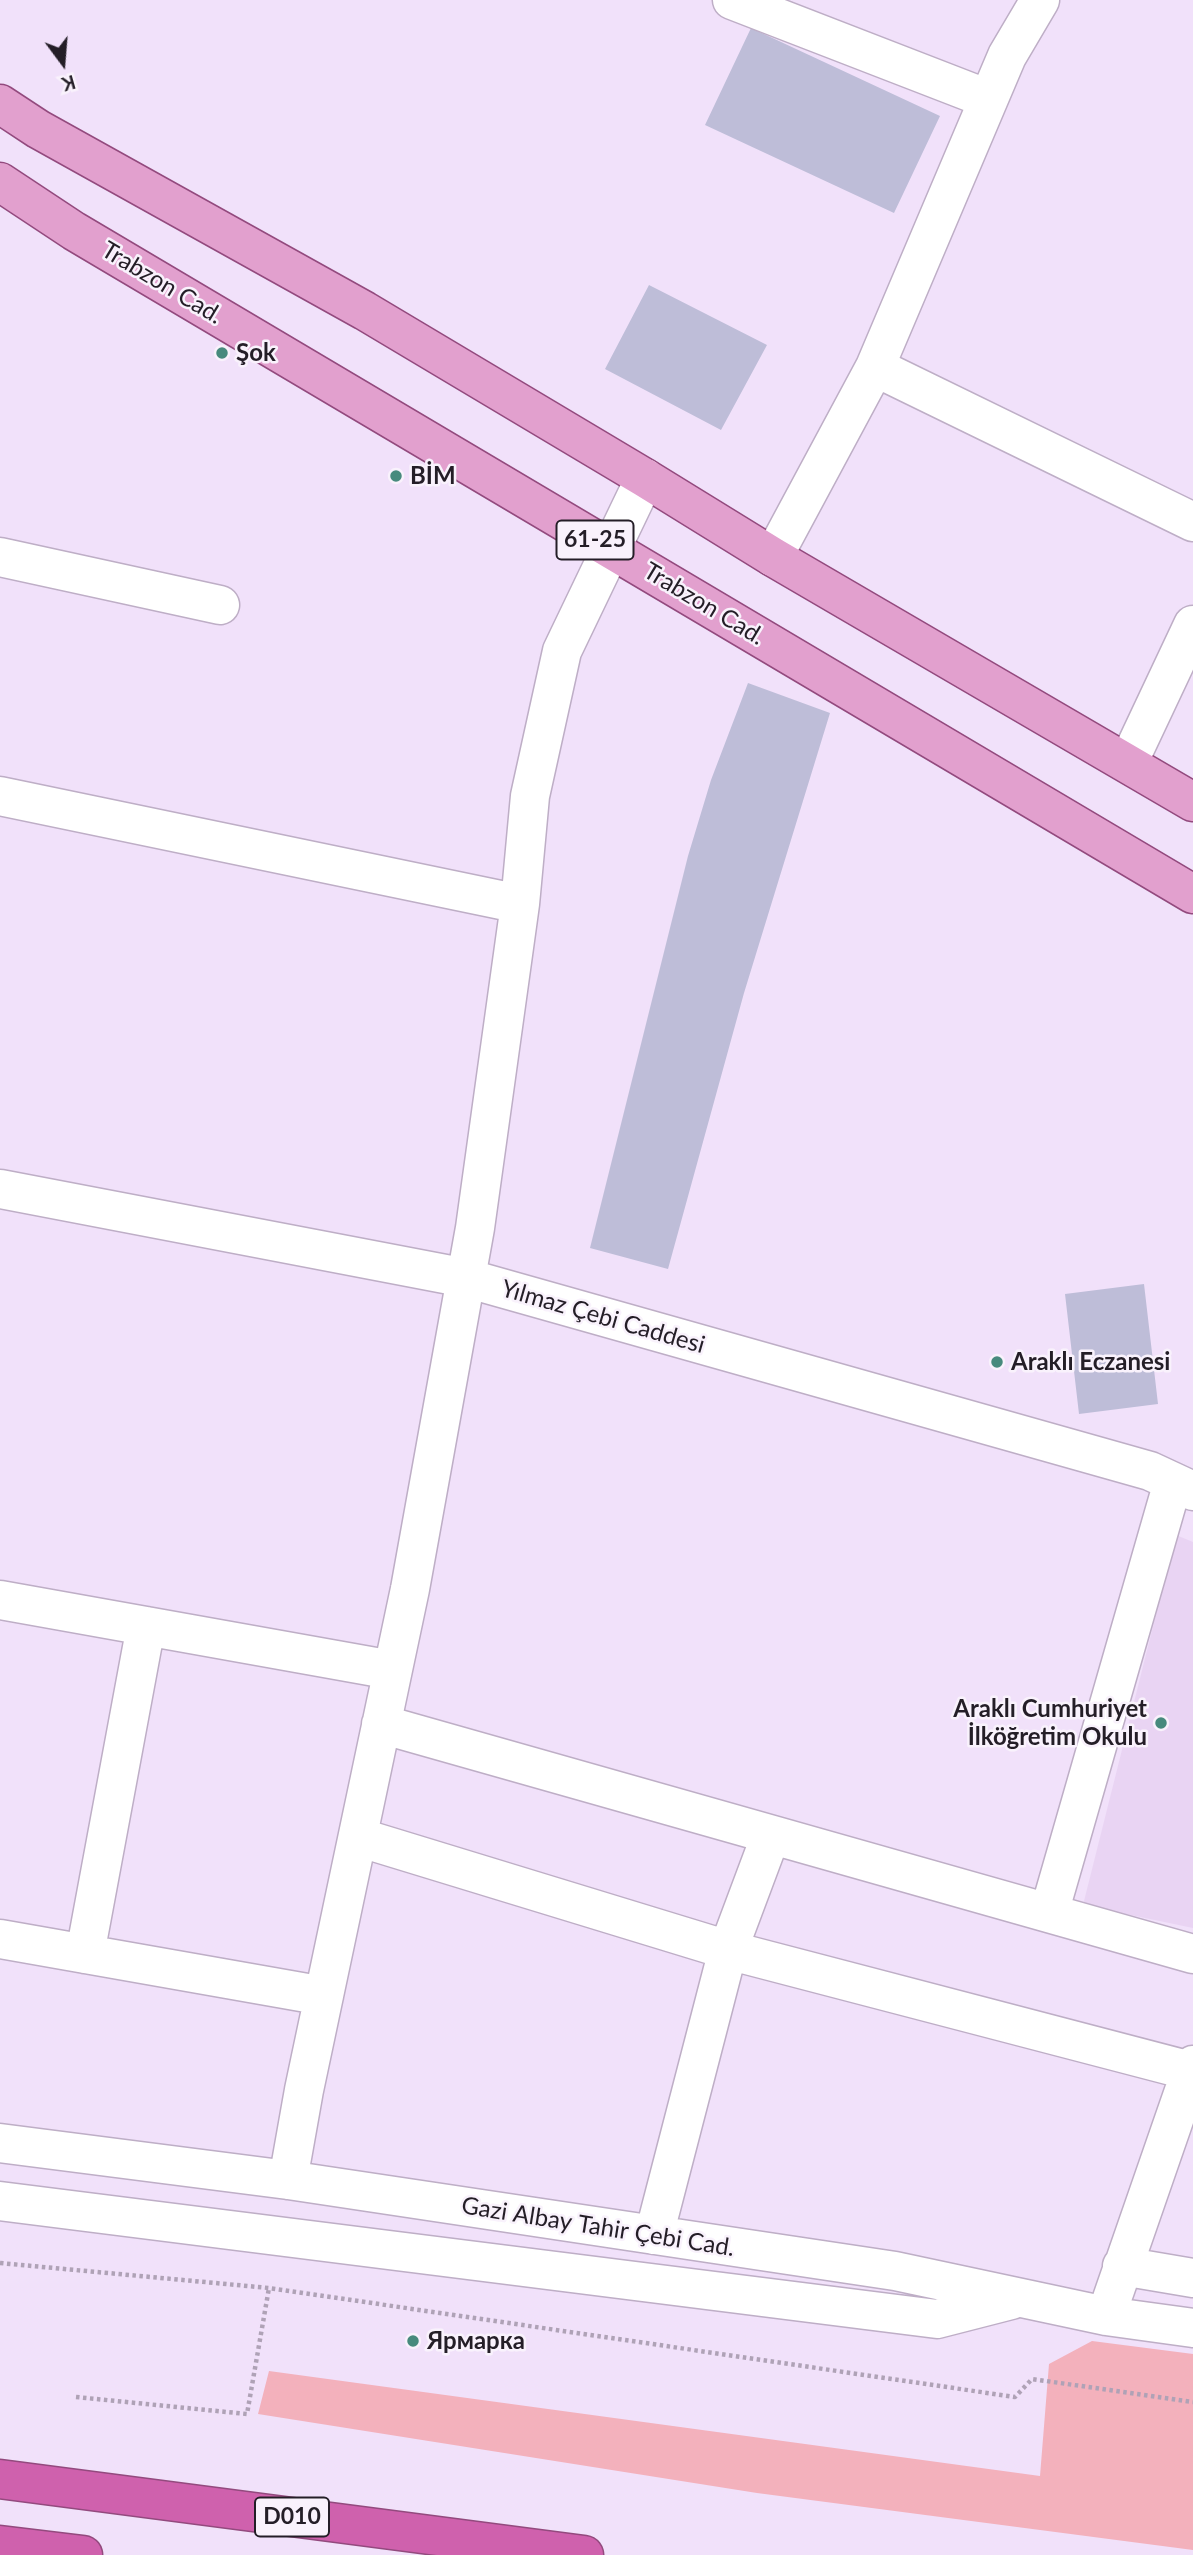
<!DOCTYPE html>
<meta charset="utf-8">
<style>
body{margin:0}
#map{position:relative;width:1193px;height:2555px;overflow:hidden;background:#f1e1fa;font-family:Lato,sans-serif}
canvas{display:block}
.north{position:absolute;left:28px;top:28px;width:70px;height:70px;-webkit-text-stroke:5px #f9f2fc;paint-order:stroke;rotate:164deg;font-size:19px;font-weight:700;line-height:28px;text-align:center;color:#241e27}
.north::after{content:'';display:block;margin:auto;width:24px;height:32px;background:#241e27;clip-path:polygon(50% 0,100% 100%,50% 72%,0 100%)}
</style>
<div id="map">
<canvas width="1193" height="2555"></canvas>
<div class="north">K</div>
</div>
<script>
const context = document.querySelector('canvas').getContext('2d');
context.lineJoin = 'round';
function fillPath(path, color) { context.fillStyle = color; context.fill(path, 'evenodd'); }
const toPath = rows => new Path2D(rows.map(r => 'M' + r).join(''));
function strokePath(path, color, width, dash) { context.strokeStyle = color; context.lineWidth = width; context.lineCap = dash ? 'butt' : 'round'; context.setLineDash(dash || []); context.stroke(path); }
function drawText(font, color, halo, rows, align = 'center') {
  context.font = font + ' Lato,sans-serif'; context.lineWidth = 5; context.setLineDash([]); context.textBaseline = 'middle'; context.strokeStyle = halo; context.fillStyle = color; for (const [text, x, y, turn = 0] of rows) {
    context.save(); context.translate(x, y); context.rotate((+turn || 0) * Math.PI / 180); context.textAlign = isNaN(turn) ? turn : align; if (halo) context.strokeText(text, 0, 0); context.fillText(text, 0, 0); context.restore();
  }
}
fillPath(toPath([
 [1176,1535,1193,1542,1193,1928,1083,1905]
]), '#e9d4f3');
fillPath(toPath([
 [1092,2341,1193,2354,1193,2550,757,2493,258,2414,269,2371,1040,2476,1049,2364]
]), '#f3b1bc');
fillPath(toPath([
 [751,28,940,116,894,213,705,125],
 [649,285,767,345,721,430,605,369],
 [748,683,830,713,744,993,668,1269,590,1248,688,856,711,780],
 [1144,1284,1158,1404,1079,1414,1065,1294]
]), '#bebdd8');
const minor = toPath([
 [732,0,988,99],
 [875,367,1193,522],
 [0,557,220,605],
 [773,557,875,367,1007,56,1040,0],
 [1128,763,1193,625],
 [0,796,520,904],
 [0,1189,466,1278,1150,1471,1193,1491],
 [0,1600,392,1670],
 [381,1724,1193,1954],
 [358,1837,728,1950,1191,2071],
 [1049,1913,1173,1482],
 [0,1939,324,1996],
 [85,1954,146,1626],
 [0,2143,288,2180,895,2271,1106,2316,1193,2328],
 [288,2180,304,2090,410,1589,475,1228,520,904,530,796,562,651,645,478],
 [0,2201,937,2319,1011,2300],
 [654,2235,728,1950,771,1835],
 [1122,2266,1193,2278],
 [1106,2316,1193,2065]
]);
const major = toPath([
 [0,104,38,129,365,311,645,478,773,557,1193,802],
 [0,182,74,231,1193,894]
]);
const highway = toPath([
 [0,2479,584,2555],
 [0,2545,83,2555]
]);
strokePath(minor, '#beaec6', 41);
strokePath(major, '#934a7e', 41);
strokePath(highway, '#934a7e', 41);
strokePath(toPath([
 [0,2263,269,2288,1015,2397,1032,2379,1193,2402],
 [76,2397,247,2414,269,2288]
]), '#afa2b6', 4.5, [3.5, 3.5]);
strokePath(minor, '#fff', 38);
strokePath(major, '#e2a0ce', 38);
strokePath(highway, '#cf61ad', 38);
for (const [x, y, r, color] of [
 [222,353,7,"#478a7d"],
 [396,476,7,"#478a7d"],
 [997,1362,7,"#478a7d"],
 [1161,1723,7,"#478a7d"],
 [413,2341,7,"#478a7d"]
]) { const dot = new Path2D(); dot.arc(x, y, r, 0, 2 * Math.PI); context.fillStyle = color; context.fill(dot); strokePath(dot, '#f9f2fc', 2.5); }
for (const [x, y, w] of [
 [595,540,77],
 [292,2517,74]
]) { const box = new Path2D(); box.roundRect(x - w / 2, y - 19.5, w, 39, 5); context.fillStyle = '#f9f2fc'; context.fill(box); strokePath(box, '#241e27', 2); }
drawText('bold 23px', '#241e27', null, [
 ["61-25",595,540],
 ["D010",292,2517]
]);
drawText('24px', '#241e27', '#f9f2fc', [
 ["Trabzon Cad.",162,283,31],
 ["Trabzon Cad.",704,604,31],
 ["Yılmaz Çebi Caddesi",603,1317,16],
 ["Gazi Albay Tahir Çebi Cad.",598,2227,9]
]);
drawText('bold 24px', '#241e27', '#f9f2fc', [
 ["Şok",236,353],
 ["BİM",410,476],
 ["Araklı Eczanesi",1011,1362],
 ["Araklı Cumhuriyet",1147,1709,"right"],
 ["İlköğretim Okulu",1147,1737,"right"],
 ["Ярмарка",427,2341]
], 'left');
</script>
